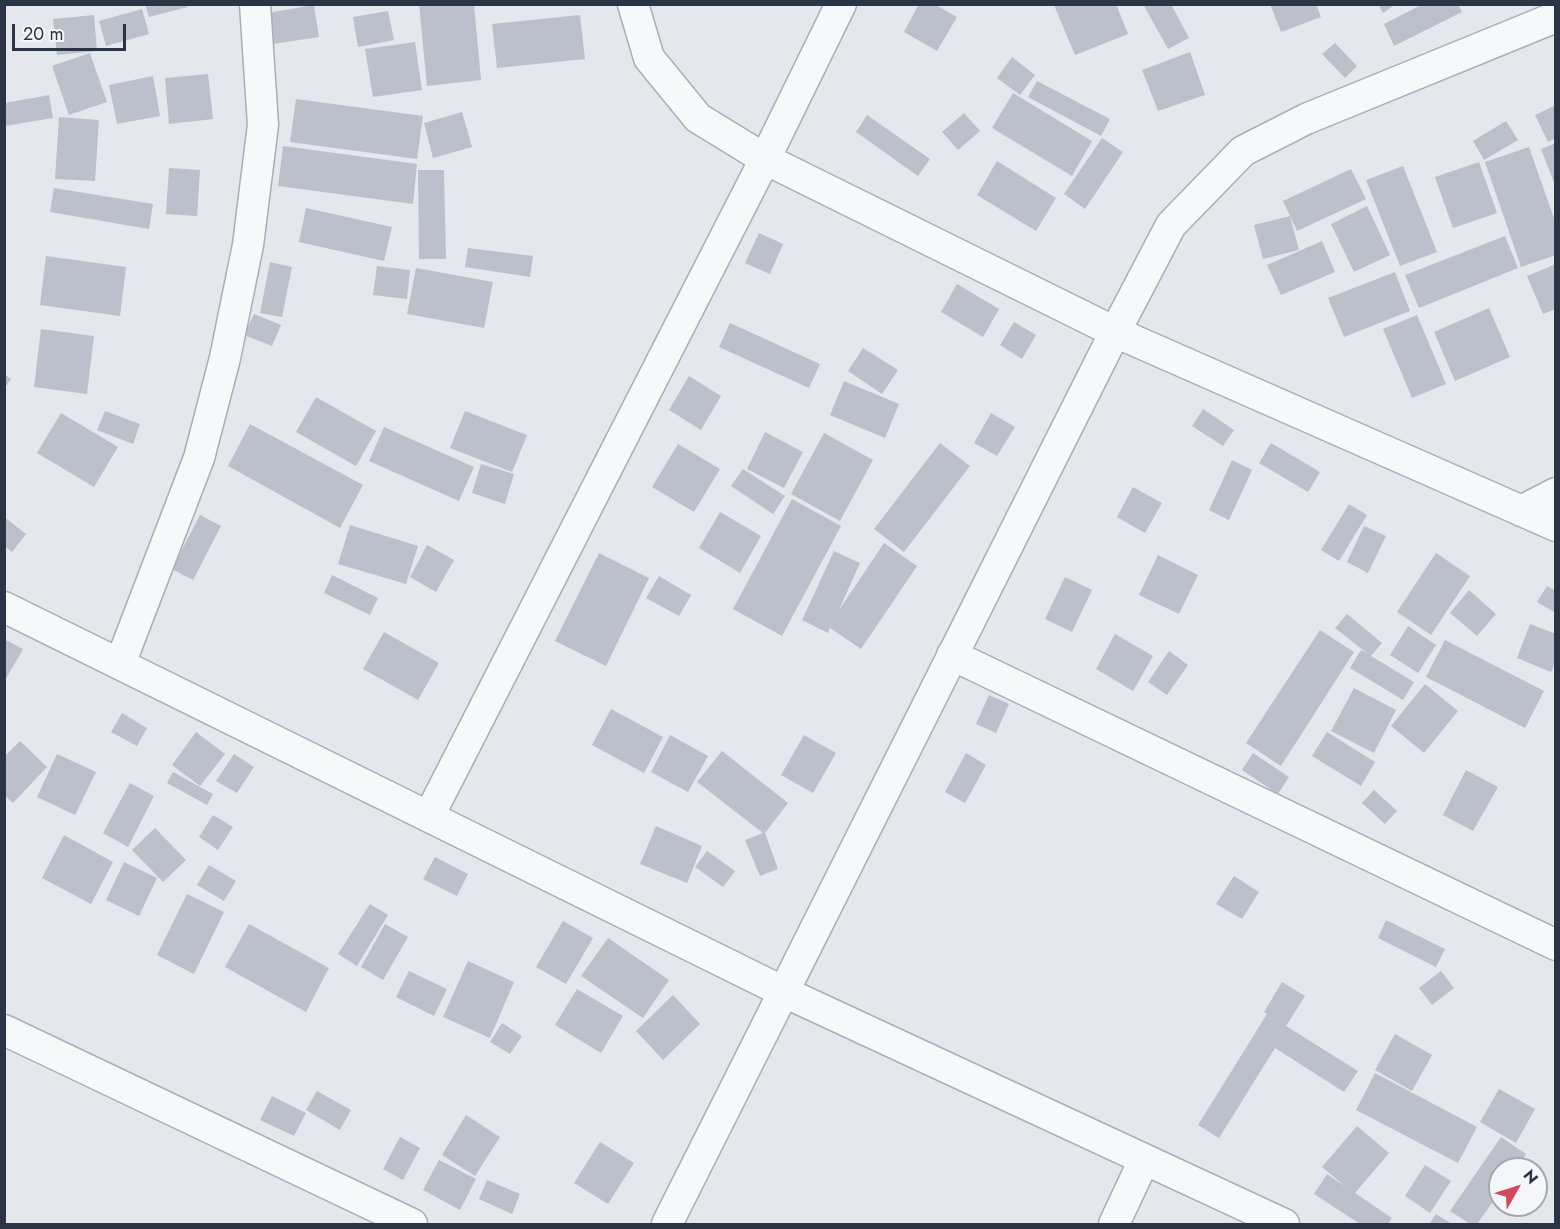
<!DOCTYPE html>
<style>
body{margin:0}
#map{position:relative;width:1560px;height:1229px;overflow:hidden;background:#e4e7ec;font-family:Jost,sans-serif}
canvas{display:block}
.frame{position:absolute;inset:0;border:6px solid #2b3445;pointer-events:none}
.north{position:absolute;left:1488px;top:1157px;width:60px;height:60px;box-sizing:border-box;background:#f4f6f9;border:2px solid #a4a8b1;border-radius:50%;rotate:51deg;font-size:16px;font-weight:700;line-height:24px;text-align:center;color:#2b3445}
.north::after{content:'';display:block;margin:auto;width:21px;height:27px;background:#d1495b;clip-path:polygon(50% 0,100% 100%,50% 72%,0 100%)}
.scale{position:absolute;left:12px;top:24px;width:114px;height:27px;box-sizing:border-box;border:3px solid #2b3445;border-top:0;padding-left:8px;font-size:18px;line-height:21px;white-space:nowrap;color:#2b3445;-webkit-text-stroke:4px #f4f6f9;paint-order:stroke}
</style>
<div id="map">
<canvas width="1560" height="1229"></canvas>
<div class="frame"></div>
<div class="north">N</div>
<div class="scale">20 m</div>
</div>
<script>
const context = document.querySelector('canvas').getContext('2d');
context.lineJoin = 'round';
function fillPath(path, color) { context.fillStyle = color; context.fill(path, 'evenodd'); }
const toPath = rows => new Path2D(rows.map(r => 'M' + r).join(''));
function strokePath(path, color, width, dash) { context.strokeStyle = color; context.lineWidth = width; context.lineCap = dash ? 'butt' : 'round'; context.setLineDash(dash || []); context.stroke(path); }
fillPath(toPath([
 [145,4,187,4,188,7,149,17],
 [419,4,474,4,481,80,427,86],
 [919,4,934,4,957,17,937,51,904,32],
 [1116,4,1128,34,1075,55,1054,5],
 [1143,4,1171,4,1189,38,1168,49],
 [1270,4,1316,4,1321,17,1281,32],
 [1378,4,1396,4,1383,13],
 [1423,4,1458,4,1462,12,1394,46,1384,24],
 [314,5,319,37,273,44,267,13],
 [142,9,149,34,106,46,99,21],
 [388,11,394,40,358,47,353,17],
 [94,15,97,51,57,55,53,19],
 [580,15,585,59,497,68,492,24],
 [415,42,422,90,373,97,365,49],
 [1335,43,1357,66,1345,78,1322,54],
 [1190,52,1205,95,1158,111,1142,70],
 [90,53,107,102,69,115,52,66],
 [1012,57,1035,75,1020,95,997,78],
 [208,74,213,119,169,124,165,78],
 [153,76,160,116,117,124,109,85],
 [1037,81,1110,119,1101,136,1028,97],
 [1013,93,1092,141,1072,176,992,128],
 [49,95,53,118,5,126,5,103],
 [296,99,423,116,417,159,290,142],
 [1556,105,1556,138,1548,142,1535,115],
 [462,112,472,147,433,158,424,123],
 [964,113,980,131,958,150,942,132],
 [867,115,930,159,918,176,856,132],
 [59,117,99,120,95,181,55,179],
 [1506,121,1518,140,1484,160,1473,141],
 [1102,138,1123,152,1085,209,1064,194],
 [1556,143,1556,185,1555,185,1541,149],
 [283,146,417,164,413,204,278,186],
 [1529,147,1556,224,1556,255,1521,267,1485,162],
 [997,161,1056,198,1036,231,977,195],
 [1479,162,1497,213,1453,228,1435,177],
 [1403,166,1437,252,1400,266,1366,180],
 [169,168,200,170,197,216,166,214],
 [1351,169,1366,199,1297,231,1283,201],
 [418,170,444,170,446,259,419,259],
 [54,188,153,204,149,229,50,212],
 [1367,206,1390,255,1354,272,1331,224],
 [306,208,392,227,384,261,299,242],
 [1290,216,1299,250,1263,259,1254,225],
 [759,233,783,244,770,274,745,263],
 [1505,236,1518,268,1419,308,1405,275],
 [1322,241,1335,272,1281,295,1267,265],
 [468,248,533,256,530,277,465,267],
 [46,256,126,267,120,316,40,305],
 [270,262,292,267,282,317,260,313],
 [1556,264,1556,309,1543,314,1527,276],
 [377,266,410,270,407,299,373,295],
 [416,268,493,282,484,328,407,314],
 [1395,272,1410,311,1344,337,1328,298],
 [957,284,999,309,983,337,941,312],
 [1489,308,1510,357,1455,381,1434,332],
 [254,314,281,325,272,346,244,335],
 [1417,315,1446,384,1412,398,1383,329],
 [1014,322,1036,335,1022,359,1000,345],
 [730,323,820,364,809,388,719,347],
 [41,329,94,336,87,394,34,387],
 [863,348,898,370,882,394,848,371],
 [4,374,11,379,4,389],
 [689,376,721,396,701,430,669,410],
 [844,381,899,404,885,438,830,415],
 [316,397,376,431,356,466,296,432],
 [1203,409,1234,430,1223,446,1192,426],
 [105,411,140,424,133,444,97,430],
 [465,411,527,435,512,472,450,448],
 [61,413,118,447,94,487,37,453],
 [991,413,1015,427,997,456,974,443],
 [250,424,363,485,340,528,228,466],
 [384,427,474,467,459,501,369,461],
 [765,432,803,452,784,488,747,469],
 [824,433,873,460,840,521,791,494],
 [940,443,970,466,904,552,874,529],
 [1271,443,1320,472,1308,492,1259,463],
 [678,444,720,469,694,512,652,487],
 [1232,460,1252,470,1229,520,1209,510],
 [481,464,514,474,505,504,472,493],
 [743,469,785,496,773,514,731,486],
 [1133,487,1162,503,1145,533,1117,517],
 [792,499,841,526,782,636,733,609],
 [1349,504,1367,515,1339,561,1321,550],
 [720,512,761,536,740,573,699,548],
 [200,515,221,526,193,580,172,569],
 [4,517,26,534,12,552,4,546],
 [350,525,418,546,406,584,338,564],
 [1364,526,1386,536,1368,573,1347,562],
 [884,543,917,566,861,649,830,628,828,633,802,620,834,551,860,563,839,610],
 [427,545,454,560,436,592,410,577],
 [599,553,649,578,606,666,555,641],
 [1436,553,1470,576,1431,635,1397,612],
 [1158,555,1198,575,1179,614,1139,595],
 [332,575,378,598,370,615,324,593],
 [659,576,691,595,679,616,646,598],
 [1065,577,1092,590,1072,632,1045,619],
 [1547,586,1556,591,1556,613,1537,602],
 [1469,590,1496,614,1477,636,1450,613],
 [1347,614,1382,643,1371,656,1414,682,1403,700,1350,668,1361,650,1368,654,1335,628],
 [1530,624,1556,634,1556,660,1551,672,1517,658],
 [1408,626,1436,645,1418,673,1390,655],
 [1320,630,1354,652,1281,766,1246,743],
 [384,632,439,663,418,700,363,669],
 [1115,634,1153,656,1133,691,1096,669],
 [4,639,23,649,4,682],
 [1445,640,1544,691,1525,728,1426,677],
 [1169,651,1188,665,1167,695,1148,682],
 [1425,684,1458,711,1424,753,1391,726],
 [1354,688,1396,710,1374,753,1331,731],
 [989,695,1009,704,996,733,976,724],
 [611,709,663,737,644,773,592,745],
 [122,713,147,728,137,746,111,732],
 [196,732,225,754,200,786,172,765],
 [1327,732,1375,762,1361,786,1312,756],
 [670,735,708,756,688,792,651,772],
 [804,735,836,753,813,793,781,775],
 [20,741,47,767,13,803,4,795,4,757],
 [722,751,788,803,765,833,778,869,760,876,745,840,763,833,697,782],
 [966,753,986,765,965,803,945,792],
 [1253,753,1289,777,1278,794,1242,770],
 [57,754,96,772,75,815,37,797],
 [234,754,254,767,237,793,216,781],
 [1466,770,1498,787,1473,831,1443,815],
 [173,772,213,794,207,805,167,783],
 [130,783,154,796,128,847,103,833],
 [1374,790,1397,811,1385,824,1362,803],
 [213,815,233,827,218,850,199,837],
 [656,826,702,846,687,883,640,864],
 [155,828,186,860,163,882,132,850],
 [64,835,113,862,91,904,42,878],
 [707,851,735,871,723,887,695,867],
 [435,857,468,874,457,896,423,879],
 [124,862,157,878,139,916,106,900],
 [209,865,236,881,224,901,197,885],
 [1234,876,1259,892,1242,919,1216,904],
 [187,894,224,912,194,974,157,955],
 [370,904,388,915,357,966,338,954],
 [1386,920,1445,949,1436,967,1378,938],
 [563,921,593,938,566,984,536,967],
 [249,924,329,968,306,1012,225,967],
 [385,924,408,937,383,980,361,967],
 [608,938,669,980,643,1018,581,976],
 [468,961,514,982,490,1038,443,1017],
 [409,971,447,989,434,1016,396,997],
 [1441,971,1454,988,1432,1005,1419,988],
 [1282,982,1305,996,1286,1026,1358,1071,1344,1092,1275,1048,1219,1138,1198,1125,1267,1014,1264,1012],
 [577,989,623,1016,601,1053,555,1025],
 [673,995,700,1024,663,1060,636,1031],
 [502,1023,522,1036,510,1054,490,1042],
 [1395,1034,1432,1055,1412,1091,1375,1070],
 [1375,1073,1477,1127,1458,1163,1356,1110],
 [1499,1089,1535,1109,1516,1143,1480,1122],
 [317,1091,351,1110,340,1130,306,1110],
 [272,1096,306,1113,294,1136,260,1120],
 [466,1115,500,1137,475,1176,442,1155],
 [1357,1126,1389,1153,1355,1193,1392,1218,1388,1224,1360,1224,1314,1194,1327,1174,1346,1187,1322,1167],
 [400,1137,420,1148,403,1180,383,1169],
 [1501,1137,1526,1154,1516,1169,1500,1169,1500,1192,1477,1224,1470,1224,1450,1211],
 [600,1142,634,1163,608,1204,574,1183],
 [439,1160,476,1179,460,1210,423,1190],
 [1425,1165,1451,1181,1430,1213,1405,1196],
 [487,1180,520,1194,512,1214,479,1199],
 [1436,1214,1452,1224,1429,1224]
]), '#bbc0ca');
const minor = toPath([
 [633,4,649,58,698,118,765,159,1115,332,1556,526],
 [1521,511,1556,493],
 [4,607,784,992,1284,1224],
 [952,655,1556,945],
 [120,664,199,458,225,358,248,245,263,125,255,4],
 [429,816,765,159,841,4],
 [4,1030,412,1224],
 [667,1224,1115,332,1171,225,1243,151,1306,119,1556,17],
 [1114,1224,1144,1160]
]);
strokePath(minor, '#a9aeb7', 33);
strokePath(minor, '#f7f8fa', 30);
</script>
